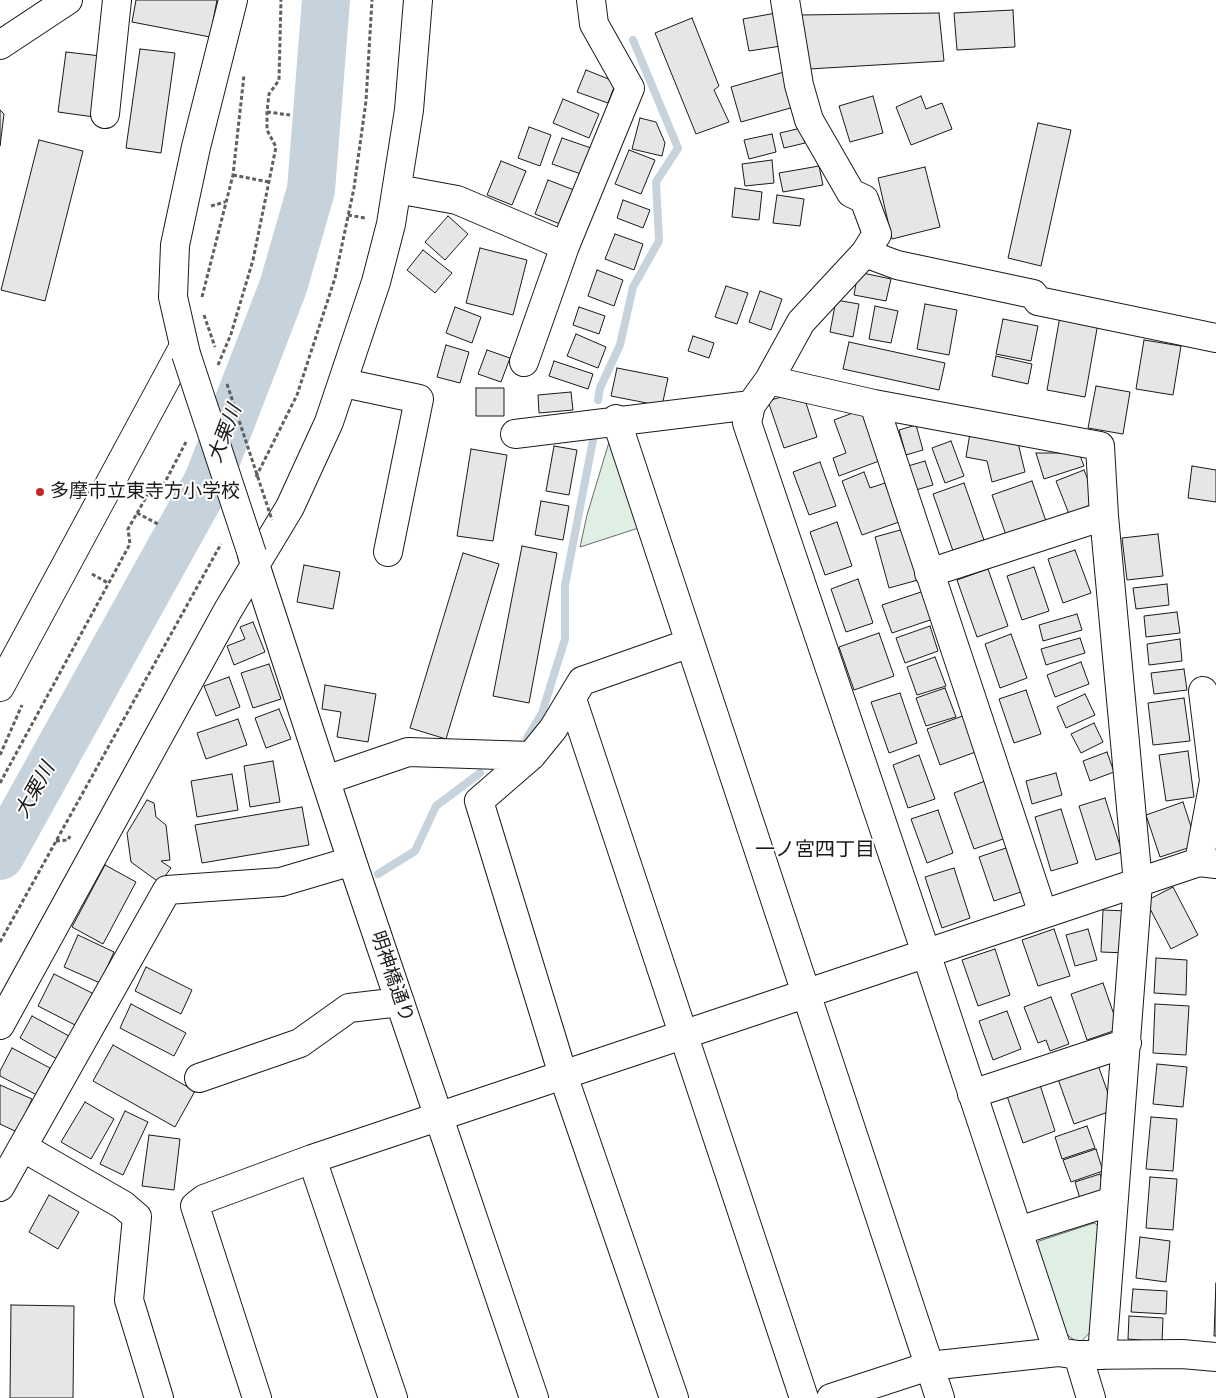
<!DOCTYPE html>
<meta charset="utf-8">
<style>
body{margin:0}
canvas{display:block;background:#fff}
</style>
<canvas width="1216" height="1398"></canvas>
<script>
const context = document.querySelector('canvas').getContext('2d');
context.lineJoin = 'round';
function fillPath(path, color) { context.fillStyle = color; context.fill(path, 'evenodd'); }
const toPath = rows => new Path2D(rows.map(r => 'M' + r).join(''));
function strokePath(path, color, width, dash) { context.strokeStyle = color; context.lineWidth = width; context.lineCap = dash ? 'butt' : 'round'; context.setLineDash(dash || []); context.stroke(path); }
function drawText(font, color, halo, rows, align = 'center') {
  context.font = font + ' Jost,"Noto Sans JP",sans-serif'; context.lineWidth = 4; context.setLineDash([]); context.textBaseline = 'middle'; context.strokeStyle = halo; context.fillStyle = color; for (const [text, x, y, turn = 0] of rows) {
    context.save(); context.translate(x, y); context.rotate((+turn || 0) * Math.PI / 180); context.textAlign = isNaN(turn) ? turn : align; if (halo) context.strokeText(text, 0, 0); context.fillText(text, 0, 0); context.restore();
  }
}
const green = toPath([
 [616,419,651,524,580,547,587,515,616,419],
 [1094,1223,1103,1228,1094,1328,1079,1344,1064,1332,1034,1252,1039,1241,1094,1223]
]);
fillPath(green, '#e0efe3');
strokePath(green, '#6a6a6a', 1);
strokePath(toPath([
 [598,400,600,388,620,345,633,287,659,241,656,182,678,148,633,40],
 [527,738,542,713,565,639,565,585,594,435],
 [378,874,415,851,436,806,480,773]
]), '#c6d2dc', 8);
strokePath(toPath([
 [0,856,208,481,283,287,311,190,326,0]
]), '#c6d2dc', 48);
const building = toPath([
 [136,0,217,0,210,37,132,22,136,0],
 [1013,10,1015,47,957,50,954,13,1013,10],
 [776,13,781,46,749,51,743,19,776,13],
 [939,13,944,61,809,69,801,15,939,13],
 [692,18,719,86,714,90,729,122,696,134,655,33,692,18],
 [140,49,175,53,161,153,126,148,140,49],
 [66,52,101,56,94,117,58,112,66,52],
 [586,70,616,82,608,103,577,92,586,70],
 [784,72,794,107,741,122,731,87,784,72],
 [873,96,883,133,850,142,839,106,873,96],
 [921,96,926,109,942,103,952,129,911,145,896,107,921,96],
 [563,99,599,114,589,138,553,123,563,99],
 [0,110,4,114,0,146,0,110],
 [640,118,656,122,665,143,662,156,632,149,640,118],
 [1038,123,1071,130,1041,266,1008,258,1038,123],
 [529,127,551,135,540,166,518,158,529,127],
 [801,128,805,143,784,148,780,133,801,128],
 [772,134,776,152,749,159,744,140,772,134],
 [562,138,591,148,581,174,552,164,562,138],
 [39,140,83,151,45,301,1,290,39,140],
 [629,150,655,160,641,194,615,184,629,150],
 [772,160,774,183,745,186,742,164,772,160],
 [501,161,526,171,512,205,487,195,501,161],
 [819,166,823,185,783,192,779,173,819,166],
 [925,167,940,227,892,239,878,178,925,167],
 [548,180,574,190,560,224,535,214,548,180],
 [735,188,762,192,759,220,732,217,735,188],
 [777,195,804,199,800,226,773,223,777,195],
 [623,200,650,210,643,228,617,218,623,200],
 [448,216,468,234,445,260,425,242,448,216],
 [615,234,643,244,634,270,605,259,615,234],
 [480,248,527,260,513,315,466,303,480,248],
 [423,250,452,273,435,293,407,270,423,250],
 [597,270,623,280,614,306,588,296,597,270],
 [858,272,891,279,886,301,854,295,858,272],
 [726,286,748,293,737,324,715,317,726,286],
 [760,291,782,299,771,330,749,322,760,291],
 [836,300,859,304,853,337,830,332,836,300],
 [925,304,957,310,949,355,917,349,925,304],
 [875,306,898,311,891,343,869,339,875,306],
 [455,307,481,317,472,343,446,333,455,307],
 [579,307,605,316,599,334,573,325,579,307],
 [1060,316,1098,323,1085,397,1047,390,1060,316],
 [1003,319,1038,326,1031,361,996,354,1003,319],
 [576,334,606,347,598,368,567,356,576,334],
 [693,336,714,343,709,358,688,351,693,336],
 [1144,340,1181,346,1173,395,1136,389,1144,340],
 [849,342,945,363,939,390,843,369,849,342],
 [446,345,469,352,460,383,437,377,446,345],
 [487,350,510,358,501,382,478,374,487,350],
 [996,356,1032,364,1028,384,992,376,996,356],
 [554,361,593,374,588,389,549,376,554,361],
 [617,368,668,378,662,406,611,396,617,368],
 [1096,386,1130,392,1123,434,1088,428,1096,386],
 [476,388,504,388,504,416,476,416,476,388],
 [571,392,573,410,539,413,538,395,571,392],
 [781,397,806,403,817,437,784,448,768,401,781,397],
 [861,410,879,461,839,476,833,458,846,453,834,420,861,410],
 [916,425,923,450,906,455,899,430,916,425],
 [970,433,1018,443,1025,472,992,482,987,461,966,457,970,433],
 [951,441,964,476,945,483,932,448,951,441],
 [554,446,577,450,569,495,546,491,554,446],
 [471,449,507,455,493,541,457,536,471,449],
 [1036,453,1079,453,1084,466,1044,479,1036,453],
 [925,461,933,485,916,490,908,466,925,461],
 [820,462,836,506,809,515,793,472,820,462],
 [1192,466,1216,470,1216,502,1188,498,1192,466],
 [1084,470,1097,502,1069,514,1056,481,1084,470],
 [864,472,870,488,885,483,899,522,862,535,842,481,864,472],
 [1032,481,1047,524,1007,538,992,495,1032,481],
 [964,483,984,540,953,551,933,494,964,483],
 [541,501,569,506,563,540,535,535,541,501],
 [837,522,852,566,825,575,810,532,837,522],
 [904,529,918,580,889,588,875,537,904,529],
 [1158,534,1163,576,1127,580,1122,538,1158,534],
 [522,546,557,553,529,703,493,696,522,546],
 [1075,550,1091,593,1063,603,1048,559,1075,550],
 [463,553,499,564,446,739,410,728,463,553],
 [304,565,340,572,333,609,297,602,304,565],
 [1034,567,1049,611,1022,620,1007,576,1034,567],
 [988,569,1008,626,977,637,957,580,988,569],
 [858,579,873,623,846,632,831,589,858,579],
 [1167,584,1169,605,1136,609,1133,588,1167,584],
 [924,591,933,619,892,633,882,605,924,591],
 [1177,612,1180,633,1146,637,1144,616,1177,612],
 [1077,614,1082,630,1043,641,1039,625,1077,614],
 [253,622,265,652,234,665,227,646,245,639,240,627,253,622],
 [930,626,938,651,905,663,896,638,930,626],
 [879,633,894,676,854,690,839,647,879,633],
 [1011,634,1027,678,1000,688,985,644,1011,634],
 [1080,638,1085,653,1046,665,1041,649,1080,638],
 [1180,639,1182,661,1149,665,1147,644,1180,639],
 [935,657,946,686,917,695,907,667,935,657],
 [1081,662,1089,684,1055,697,1047,675,1081,662],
 [269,664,281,699,253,708,241,673,269,664],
 [1184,669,1187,690,1154,694,1151,673,1184,669],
 [229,677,240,707,216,716,204,686,229,677],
 [325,685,376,694,368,742,337,737,341,712,322,709,325,685],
 [945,688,956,717,926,726,916,698,945,688],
 [1026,690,1041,734,1014,743,999,699,1026,690],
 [900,693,917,743,889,753,871,702,900,693],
 [1085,694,1095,715,1066,728,1057,707,1085,694],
 [1184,698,1190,741,1153,745,1148,703,1184,698],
 [279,709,291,739,266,748,255,718,279,709],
 [968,714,981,750,940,765,927,729,968,714],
 [238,719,247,745,206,759,197,733,238,719],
 [1094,723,1103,742,1081,753,1071,734,1094,723],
 [1188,751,1194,797,1166,801,1159,755,1188,751],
 [1107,752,1114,772,1090,781,1083,761,1107,752],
 [919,755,935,799,908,808,893,765,919,755],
 [273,761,280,802,250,807,244,766,273,761],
 [1056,773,1062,795,1032,804,1026,781,1056,773],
 [232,774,238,810,197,817,191,781,232,774],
 [985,781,1006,838,974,849,954,793,985,781],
 [1105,798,1122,852,1096,860,1079,806,1105,798],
 [147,800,154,803,156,817,166,825,170,860,161,861,171,868,160,883,131,862,127,833,147,800],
 [1183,802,1197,845,1160,857,1146,815,1183,802],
 [302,807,309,845,202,863,195,825,302,807],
 [1061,809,1078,863,1051,871,1035,817,1061,809],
 [938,810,953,853,927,863,911,819,938,810],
 [1006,848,1021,892,994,901,979,857,1006,848],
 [105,865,136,882,103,944,72,927,105,865],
 [954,868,970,918,942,928,925,877,954,868],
 [1173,887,1198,935,1171,949,1146,901,1173,887],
 [1103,910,1128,911,1127,953,1101,952,1103,910],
 [1054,929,1070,976,1038,986,1022,940,1054,929],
 [1088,929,1097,960,1075,966,1066,935,1088,929],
 [78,935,114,952,100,983,64,967,78,935],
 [995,949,1010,995,978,1006,962,960,995,949],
 [1156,958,1187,960,1186,995,1154,993,1156,958],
 [146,967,192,990,181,1014,135,991,146,967],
 [54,974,94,994,77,1026,38,1006,54,974],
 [1103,983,1119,1029,1087,1040,1071,994,1103,983],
 [1051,997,1069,1044,1050,1051,1046,1040,1038,1043,1024,1007,1051,997],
 [131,1004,186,1033,174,1056,120,1028,131,1004],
 [1155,1004,1189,1006,1186,1055,1153,1053,1155,1004],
 [1007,1011,1021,1049,993,1060,979,1021,1007,1011],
 [32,1016,69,1036,57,1059,20,1038,32,1016],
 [113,1045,195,1091,175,1127,93,1081,113,1045],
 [12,1048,50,1068,37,1095,0,1076,0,1071,12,1048],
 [1157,1064,1187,1067,1183,1107,1153,1104,1157,1064],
 [1098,1065,1114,1110,1074,1124,1058,1079,1098,1065],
 [0,1085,32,1099,17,1132,0,1124,0,1085],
 [1040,1085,1055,1131,1023,1143,1007,1096,1040,1085],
 [85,1102,114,1119,91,1159,61,1142,85,1102],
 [125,1111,148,1122,123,1175,100,1164,125,1111],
 [1151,1117,1177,1119,1173,1171,1146,1169,1151,1117],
 [1087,1126,1095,1148,1062,1159,1055,1137,1087,1126],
 [149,1135,180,1139,174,1190,142,1186,149,1135],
 [1096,1149,1103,1171,1071,1182,1063,1160,1096,1149],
 [1100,1174,1106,1194,1081,1202,1075,1182,1100,1174],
 [1150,1177,1177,1179,1173,1230,1146,1228,1150,1177],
 [49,1195,79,1212,58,1249,29,1232,49,1195],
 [1140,1237,1170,1241,1166,1282,1136,1278,1140,1237],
 [1216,1283,1216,1336,1214,1336,1216,1283],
 [1133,1289,1167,1291,1166,1314,1131,1312,1133,1289],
 [11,1305,74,1306,73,1398,10,1398,11,1305],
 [1129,1316,1163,1318,1162,1342,1128,1339,1129,1316]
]);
fillPath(building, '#e6e6e6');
strokePath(building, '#1a1a1a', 1);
const minor = toPath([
 [105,114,117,0],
 [397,189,457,200,565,246,524,362],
 [565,246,630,88,594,24,591,0],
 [865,253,897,265,1033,294,1038,301,1216,338],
 [186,354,173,297,175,245,196,147,233,0],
 [769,380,874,404,1100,446,1104,516,1138,883,1102,1355],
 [344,383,419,399,388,552],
 [874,404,1043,914],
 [751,405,747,423,926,953,1058,1352],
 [616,419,940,1398],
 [515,434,751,405,769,380,801,322,865,253,877,234,864,199,851,193,809,120,799,85,785,0],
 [252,555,352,861,534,1398],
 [929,573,1104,516],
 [0,687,184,346],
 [572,699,804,1398],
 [531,756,479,801,563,1075,674,1398],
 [326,780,408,752,531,756,553,729,582,681,690,643],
 [1199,862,1214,781,1203,691],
 [0,1025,228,610,290,507,329,422,376,282,391,224,409,110,418,0],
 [199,1078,300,1043,349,1008,400,1002],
 [972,1094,1127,1043],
 [24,1148,123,1205,137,1217,129,1300,159,1398],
 [312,1159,393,1398],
 [0,1187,167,890,281,882,352,861],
 [1018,1231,1113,1201],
 [1078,1355,1091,1398],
 [257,1398,195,1206,204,1199,312,1159,1199,862,1216,864],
 [831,1398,929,1366,1058,1352,1078,1355,1182,1354,1216,1357]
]);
const major = toPath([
 [0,45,68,0]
]);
strokePath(minor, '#1a1a1a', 30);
strokePath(major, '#1a1a1a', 30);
strokePath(toPath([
 [267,112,290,115],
 [233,175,269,182],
 [211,206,225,202],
 [348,215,365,218],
 [202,297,233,175,244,75],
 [218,365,231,334,253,260,276,147,267,130,267,112,269,94,279,80,281,0],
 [256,477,297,395,335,278,354,188,366,101,372,0],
 [137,513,158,524],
 [92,574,108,583],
 [0,755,22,705],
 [0,783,130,544,128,529,148,494,164,484,186,442],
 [56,841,68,840,70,836],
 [0,942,221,544]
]), '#5f5f5f', 3, [4, 2.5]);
strokePath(minor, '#fff', 28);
strokePath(major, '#fff', 28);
const minorBridge = toPath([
 [186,354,252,554]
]);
strokePath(minorBridge, '#1a1a1a', 30, []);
strokePath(toPath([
 [204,315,215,347],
 [227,384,272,520]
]), '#5f5f5f', 3, [4, 2.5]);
strokePath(minorBridge, '#fff', 28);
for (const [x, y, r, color] of [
 [40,492,5,"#c62828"]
]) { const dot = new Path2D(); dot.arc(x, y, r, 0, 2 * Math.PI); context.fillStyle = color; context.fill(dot); strokePath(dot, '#fff', 2); }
drawText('19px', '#1a1a1a', '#fff', [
 ["多摩市立東寺方小学校",50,492]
], 'left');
drawText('19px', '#1a1a1a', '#fff', [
 ["明神橋通り",391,977,71]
]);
drawText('italic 20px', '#1a1a1a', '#fff', [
 ["大栗川",226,434,-69],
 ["大栗川",36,791,-61]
]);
drawText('20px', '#1a1a1a', '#fff', [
 ["一ノ宮四丁目",815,851]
]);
</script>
